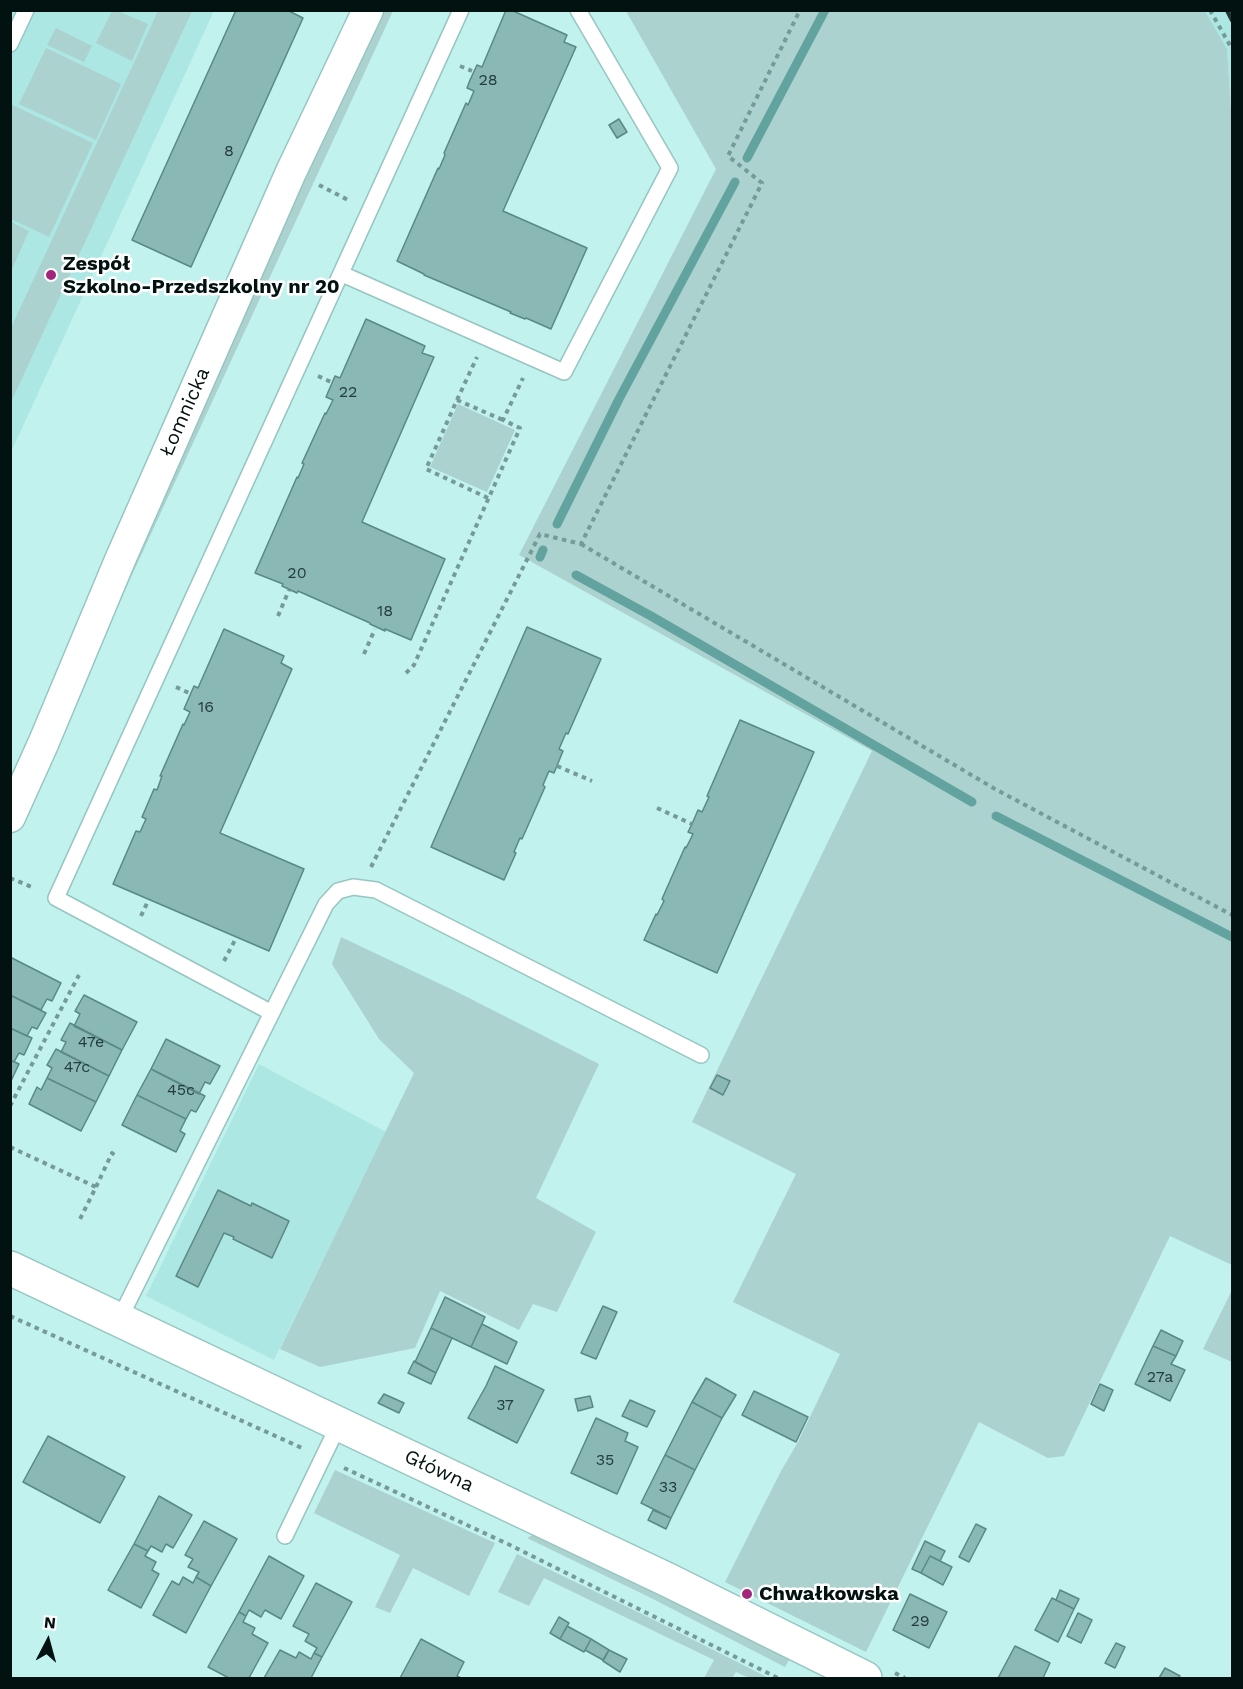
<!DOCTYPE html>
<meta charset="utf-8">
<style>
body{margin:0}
#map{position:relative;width:1243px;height:1689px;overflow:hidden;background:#c1f2ee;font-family:"Work Sans",sans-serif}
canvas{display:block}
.frame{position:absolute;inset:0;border:12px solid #021211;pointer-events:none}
.north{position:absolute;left:18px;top:1611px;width:60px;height:60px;-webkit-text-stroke:4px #fff;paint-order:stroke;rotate:6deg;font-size:16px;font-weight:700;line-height:24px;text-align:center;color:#021211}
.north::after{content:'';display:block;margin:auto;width:21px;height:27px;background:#021211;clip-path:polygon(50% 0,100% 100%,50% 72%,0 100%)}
</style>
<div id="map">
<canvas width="1243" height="1689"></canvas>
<div class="frame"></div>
<div class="north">N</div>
</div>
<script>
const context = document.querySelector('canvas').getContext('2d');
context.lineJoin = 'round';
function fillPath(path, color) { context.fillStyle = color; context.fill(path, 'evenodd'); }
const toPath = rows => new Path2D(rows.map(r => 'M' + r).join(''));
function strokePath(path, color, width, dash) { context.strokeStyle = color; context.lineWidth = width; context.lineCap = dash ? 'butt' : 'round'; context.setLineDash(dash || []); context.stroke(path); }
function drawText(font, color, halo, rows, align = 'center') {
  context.font = font + ' "Work Sans",sans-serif'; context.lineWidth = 5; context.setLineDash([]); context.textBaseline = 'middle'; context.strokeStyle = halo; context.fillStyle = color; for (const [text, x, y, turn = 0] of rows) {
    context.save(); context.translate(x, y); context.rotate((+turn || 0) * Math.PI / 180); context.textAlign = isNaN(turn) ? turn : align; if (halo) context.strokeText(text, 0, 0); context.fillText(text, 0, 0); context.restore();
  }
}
fillPath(toPath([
 [11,11,214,11,11,452],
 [1205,11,1232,11,1232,125,1227,49],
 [259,1064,386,1132,274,1360,146,1296]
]), '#ace7e3');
fillPath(toPath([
 [112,11,118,11,148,24,132,61,96,43],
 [158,11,192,11,11,402,11,328],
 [360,11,393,11,51,750],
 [626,11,1205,11,1227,49,1232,125,1232,1265,1170,1236,1064,1456,1048,1458,979,1422,866,1652,725,1582,781,1471,798,1442,840,1354,733,1302,796,1174,692,1122,872,751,519,555,716,169],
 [56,28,92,46,84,62,47,45],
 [46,48,121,84,96,140,19,104],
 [10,104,93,143,49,237,11,219],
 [11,222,29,231,11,271],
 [458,404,515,430,487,492,430,467],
 [341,937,455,991,599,1064,536,1198,596,1232,557,1312,533,1304,519,1330,440,1291,415,1348,320,1367,280,1349,414,1073,379,1039,332,964],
 [1232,1290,1232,1362,1203,1349],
 [335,1470,495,1543,469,1596,413,1568,390,1613,375,1607,400,1555,314,1513],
 [537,1533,790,1658,785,1667,651,1598,527,1538],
 [517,1554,642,1614,769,1678,749,1678,736,1672,732,1678,704,1678,714,1660,544,1578,529,1606,498,1592]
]), '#abd2cf');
strokePath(toPath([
 [747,158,825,10],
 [557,524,619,399,735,182],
 [540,557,543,550],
 [576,575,651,616,972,802],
 [996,816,1232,937]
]), '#62a39f', 9);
const building = toPath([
 [236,10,287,10,303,18,191,267,132,240,236,10],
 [506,10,511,10,567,35,564,42,576,47,503,211,587,248,551,329,526,318,525,319,510,313,511,312,424,275,424,274,397,261,438,168,439,169,445,155,444,153,466,103,468,105,474,91,467,88,470,80,477,65,482,67,506,10],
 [619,119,627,132,617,138,609,125,619,119],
 [366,319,425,346,422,353,434,357,362,522,445,559,411,640,385,629,385,631,370,624,370,623,298,591,297,593,282,586,283,584,255,573,297,477,298,478,304,464,302,463,325,413,326,414,333,400,326,397,335,376,340,378,366,319],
 [527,627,601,659,568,734,566,733,559,749,563,751,554,773,549,771,543,785,545,787,522,839,520,838,514,852,516,853,504,880,431,847,527,627],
 [224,629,284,656,281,663,292,669,220,833,304,869,269,951,113,884,136,831,140,832,146,819,142,817,154,789,157,790,162,776,160,776,183,724,184,725,190,712,184,709,194,686,198,688,224,629],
 [740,720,814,752,717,973,644,940,656,914,657,915,664,901,662,899,685,847,686,848,693,834,688,832,692,824,698,810,702,812,709,797,707,796,740,720],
 [10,957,61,983,52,1001,47,999,41,1010,10,995,10,957],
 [10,995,46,1013,37,1029,32,1027,27,1036,10,1028,10,995],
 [84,995,137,1022,122,1050,74,1026,80,1014,75,1011,84,995],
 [70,1023,122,1050,109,1076,61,1052,66,1042,61,1040,70,1023],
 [10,1028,32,1038,24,1055,19,1053,14,1062,10,1060,10,1028],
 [166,1039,220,1066,210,1084,205,1082,199,1094,151,1069,166,1039],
 [56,1049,109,1076,96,1102,47,1078,52,1068,47,1065,56,1049],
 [10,1060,19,1064,11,1081,10,1081,10,1060],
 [151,1069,205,1096,196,1112,191,1110,186,1119,137,1095,151,1069],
 [717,1075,730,1081,723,1095,710,1088,717,1075],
 [47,1078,96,1102,81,1131,29,1104,37,1087,41,1090,47,1078],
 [137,1095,186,1119,180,1131,185,1134,176,1152,122,1125,137,1095],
 [218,1190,251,1206,252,1203,289,1221,272,1258,233,1239,234,1237,224,1233,198,1287,176,1276,218,1190],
 [445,1297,485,1317,471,1347,431,1328,445,1297],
 [603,1306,617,1312,596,1359,581,1353,603,1306],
 [482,1324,517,1342,507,1364,471,1347,482,1324],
 [431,1328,452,1338,436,1373,415,1362,431,1328],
 [1161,1330,1183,1341,1176,1356,1153,1346,1161,1330],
 [1153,1346,1176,1356,1171,1364,1185,1370,1170,1401,1135,1384,1153,1346],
 [414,1361,436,1373,431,1384,408,1373,414,1361],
 [495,1366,544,1390,517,1443,468,1418,486,1386,495,1366],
 [706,1378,736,1395,722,1418,692,1402,706,1378],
 [1100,1384,1113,1390,1104,1411,1091,1404,1100,1384],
 [754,1391,808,1417,796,1442,742,1415,754,1391],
 [384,1394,404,1403,399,1413,378,1403,384,1394],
 [590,1396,593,1407,578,1411,575,1399,590,1396],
 [630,1400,655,1411,647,1427,622,1416,630,1400],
 [692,1402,722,1418,695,1470,665,1455,692,1402],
 [596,1418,628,1433,625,1441,638,1447,617,1494,571,1473,596,1418],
 [48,1436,125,1477,100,1523,23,1482,48,1436],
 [665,1455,695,1470,671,1518,641,1503,665,1455],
 [159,1496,192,1515,173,1548,166,1544,162,1552,151,1546,148,1551,134,1544,159,1496],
 [653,1510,671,1518,666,1529,648,1520,653,1510],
 [204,1521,237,1539,211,1586,196,1577,199,1572,188,1567,193,1559,185,1555,204,1521],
 [976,1524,986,1529,969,1562,959,1557,976,1524],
 [925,1541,945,1551,940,1561,930,1556,921,1573,912,1569,925,1541],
 [134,1544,148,1551,145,1556,156,1562,152,1570,159,1574,141,1608,108,1590,134,1544],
 [269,1556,304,1576,281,1619,265,1610,261,1617,249,1610,246,1616,239,1612,269,1556],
 [930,1556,952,1567,943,1585,921,1573,930,1556],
 [183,1577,193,1583,196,1577,211,1586,186,1633,153,1615,172,1581,179,1585,183,1577],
 [316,1583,352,1602,322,1657,314,1653,317,1648,305,1641,309,1634,293,1626,316,1583],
 [1060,1590,1079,1599,1074,1609,1056,1600,1060,1590],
 [910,1594,947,1612,929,1648,893,1630,910,1594],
 [1052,1598,1074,1609,1058,1642,1035,1630,1052,1598],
 [239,1612,246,1616,243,1622,255,1628,252,1634,268,1643,249,1678,229,1678,208,1667,239,1612],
 [1078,1613,1092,1620,1081,1643,1067,1636,1078,1613],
 [559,1617,569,1623,560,1639,550,1633,559,1617],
 [567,1626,591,1639,584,1652,560,1639,567,1626],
 [421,1639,464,1662,457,1676,461,1678,400,1678,421,1639],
 [591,1639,609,1650,603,1660,585,1650,591,1639],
 [1116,1643,1125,1647,1115,1668,1105,1663,1116,1643],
 [1015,1646,1050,1663,1043,1678,998,1678,1015,1646],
 [280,1650,296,1658,299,1652,311,1659,314,1653,322,1657,311,1678,264,1678,280,1650],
 [609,1650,627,1659,620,1672,603,1661,609,1650],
 [1165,1668,1180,1676,1178,1678,1159,1678,1165,1668]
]);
fillPath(building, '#8ab8b5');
strokePath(building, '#5a8885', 1.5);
const service = toPath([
 [10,44,26,10],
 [342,274,564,372,670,168,578,10],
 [272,1013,56,898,461,10],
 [119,1320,326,904,338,891,353,887,376,890,701,1055],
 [285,1536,339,1424]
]);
const minor = toPath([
 [10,817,43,744,120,560,291,172,368,10]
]);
const tertiary = toPath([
 [10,1268,670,1581,865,1678]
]);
strokePath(service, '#97c6c2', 18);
strokePath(minor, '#97c6c2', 33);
strokePath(tertiary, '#97c6c2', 36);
strokePath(toPath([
 [1210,10,1232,49],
 [460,66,472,71],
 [319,185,350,201],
 [318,376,331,382],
 [457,400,477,357],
 [488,498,426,469,457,400,503,420],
 [581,544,995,789,1232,915],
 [278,616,289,590],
 [364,654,375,629],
 [406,673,414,665,520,428,503,420,523,378],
 [176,687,189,693],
 [557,766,592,781],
 [657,808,692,824],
 [371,867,540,534,581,544,762,183,728,156,800,10],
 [10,878,34,888],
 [141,916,148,901],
 [224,961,235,940],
 [10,1106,79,975],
 [10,1147,96,1187,80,1219],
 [96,1187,112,1153,116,1156],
 [10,1316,302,1448],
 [344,1468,510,1545,778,1678],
 [895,1673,905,1678]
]), '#769a97', 4, [4.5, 4.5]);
strokePath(service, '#fff', 15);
strokePath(minor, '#fff', 30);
strokePath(tertiary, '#fff', 33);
strokePath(toPath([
 [1227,10,1232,20]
]), '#1f3533', 4.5);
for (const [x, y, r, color] of [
 [51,275,6,"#a1267c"],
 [747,1594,6,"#a1267c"]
]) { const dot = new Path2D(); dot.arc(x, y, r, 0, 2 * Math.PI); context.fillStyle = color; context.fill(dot); strokePath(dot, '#fff', 2); }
drawText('16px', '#243c3a', null, [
 ["28",488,80],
 ["8",229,151],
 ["22",348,392],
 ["20",297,573],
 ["18",385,611],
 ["16",206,707],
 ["47e",91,1042],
 ["47c",77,1067],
 ["45c",181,1090],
 ["27a",1160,1377],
 ["37",505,1405],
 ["35",605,1460],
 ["33",668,1487],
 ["29",920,1621]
]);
drawText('bold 20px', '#021211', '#fff', [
 ["Zespół",63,264],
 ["Szkolno-Przedszkolny nr 20",63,287],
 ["Chwałkowska",759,1594]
], 'left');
drawText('20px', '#021211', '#fff', [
 ["Łomnicka",185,412,-66],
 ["Główna",439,1471,25]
]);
</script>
